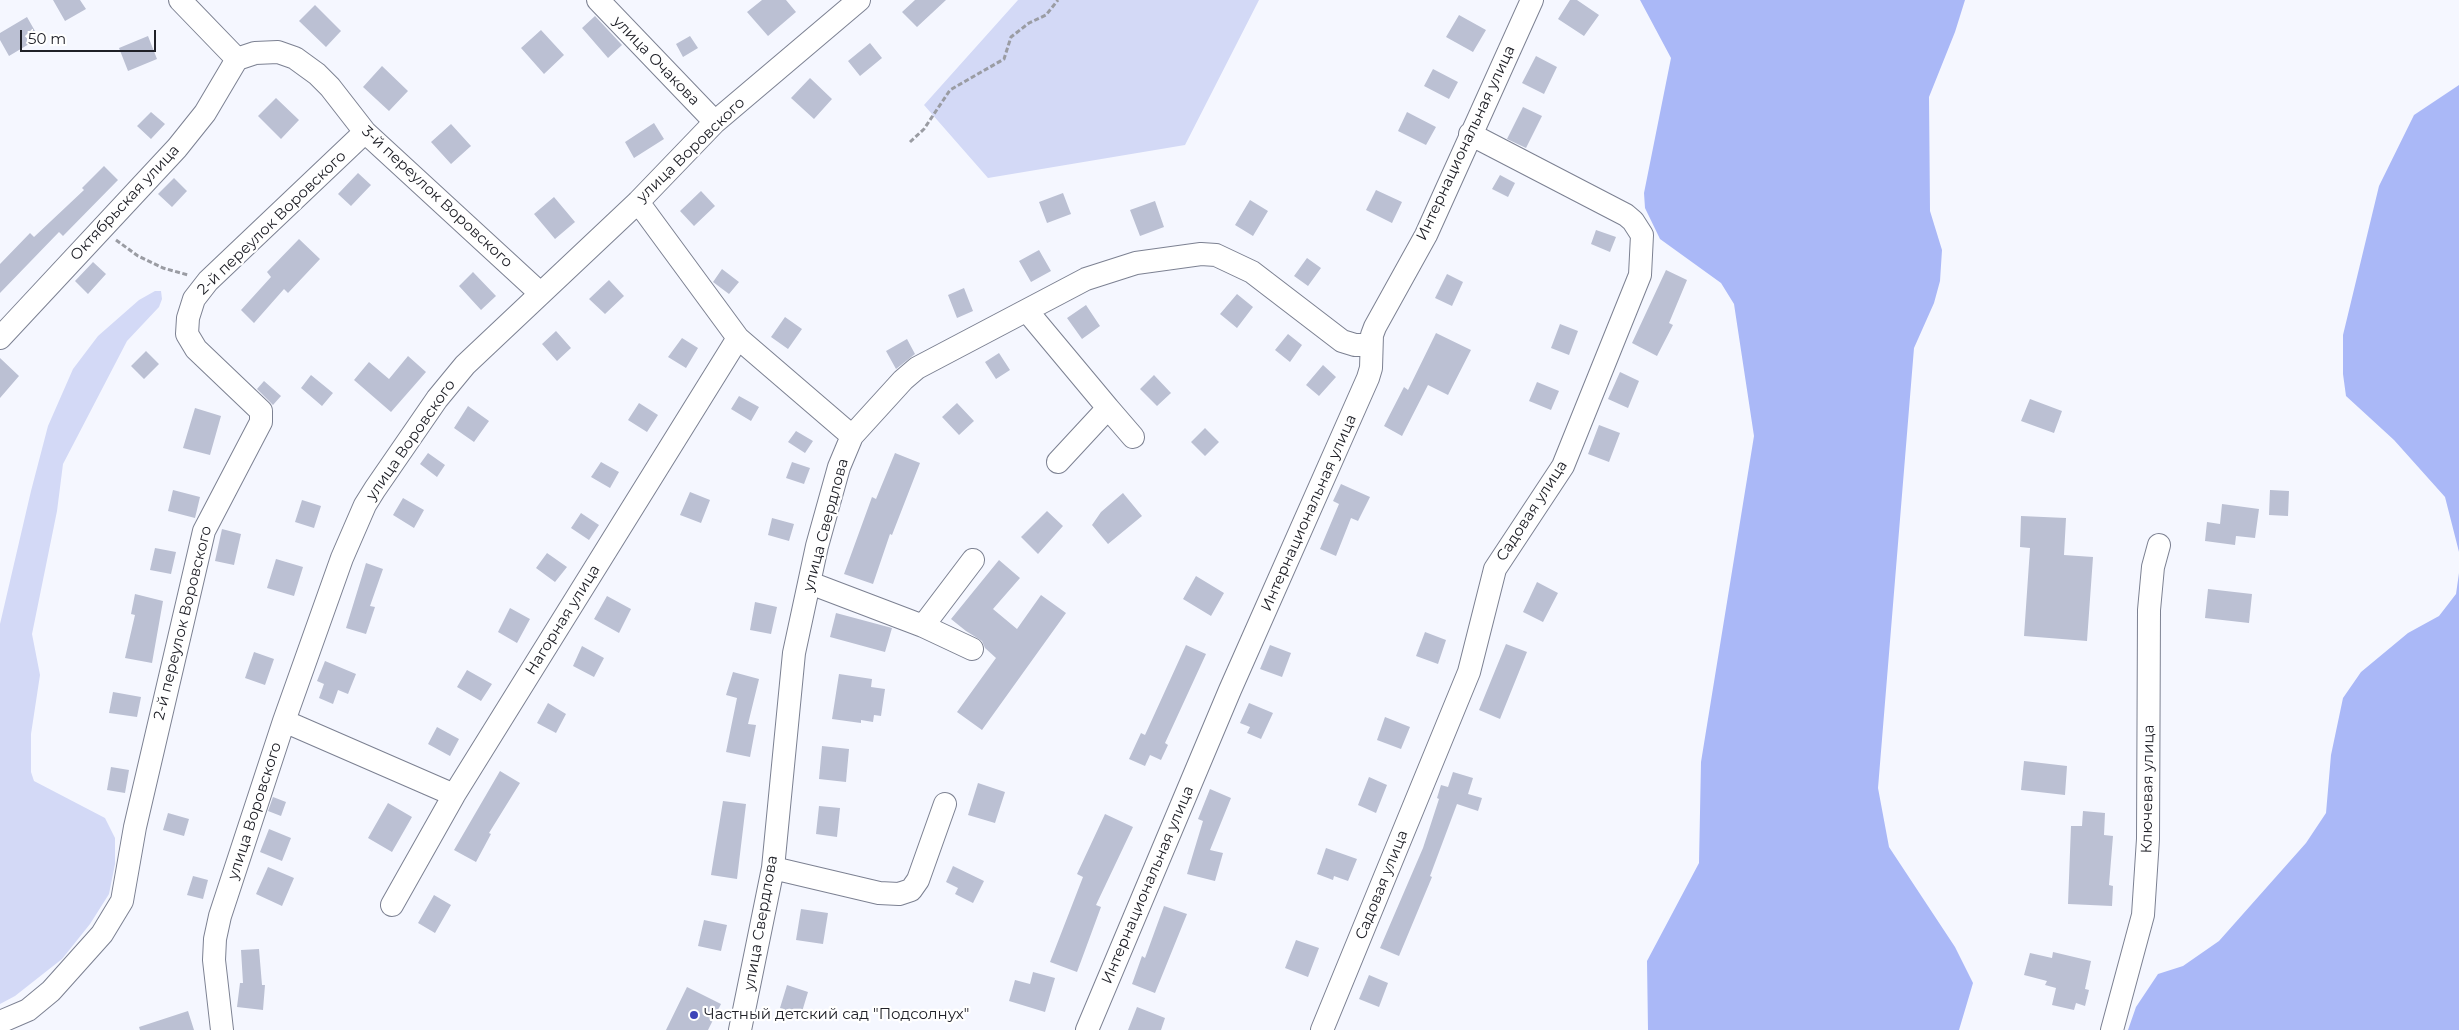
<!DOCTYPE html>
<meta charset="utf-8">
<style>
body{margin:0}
#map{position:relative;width:2459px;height:1030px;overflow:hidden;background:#f5f7ff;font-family:Montserrat,sans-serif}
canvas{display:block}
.scale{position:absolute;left:20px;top:30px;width:136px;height:22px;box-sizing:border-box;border:2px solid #202128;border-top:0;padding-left:6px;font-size:15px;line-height:18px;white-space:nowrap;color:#202128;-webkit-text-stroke:4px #fff;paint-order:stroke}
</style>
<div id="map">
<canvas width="2459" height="1030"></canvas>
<div class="scale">50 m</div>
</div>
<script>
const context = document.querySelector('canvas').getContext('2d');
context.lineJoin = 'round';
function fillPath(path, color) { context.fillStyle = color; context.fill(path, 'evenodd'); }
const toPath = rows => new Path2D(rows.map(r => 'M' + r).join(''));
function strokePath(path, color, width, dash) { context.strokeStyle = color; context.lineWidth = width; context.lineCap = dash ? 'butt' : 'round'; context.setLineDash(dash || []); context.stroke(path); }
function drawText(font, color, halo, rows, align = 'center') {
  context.font = font + ' Montserrat,sans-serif'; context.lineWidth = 4.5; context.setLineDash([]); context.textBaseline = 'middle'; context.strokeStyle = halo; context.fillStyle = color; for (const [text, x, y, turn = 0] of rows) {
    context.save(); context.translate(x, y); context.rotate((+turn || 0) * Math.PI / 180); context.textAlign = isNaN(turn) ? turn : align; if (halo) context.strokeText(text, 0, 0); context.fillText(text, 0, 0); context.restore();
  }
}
fillPath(toPath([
 [1018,0,1259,0,1185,145,988,178,924,105],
 [155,291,161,291,162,299,159,307,127,341,63,464,57,511,32,634,40,675,31,734,31,772,34,781,105,818,115,838,115,864,109,894,90,924,62,959,15,996,0,1004,0,624,31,491,48,426,73,369,98,336,139,300]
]), '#d3d9f6');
fillPath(toPath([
 [1640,0,1965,0,1955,32,1929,97,1930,211,1942,250,1940,281,1934,303,1914,348,1878,788,1889,847,1955,947,1973,983,1959,1030,1648,1030,1647,961,1699,863,1701,762,1754,436,1734,304,1721,283,1660,239,1645,208,1644,193,1671,58],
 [2459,85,2459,552,2445,497,2394,440,2346,396,2343,374,2343,335,2379,186,2414,115],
 [2459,573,2459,1030,2128,1030,2136,1007,2158,974,2183,966,2219,941,2306,843,2326,813,2331,755,2343,698,2361,672,2408,633,2439,616,2456,594]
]), '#aab8f7');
fillPath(toPath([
 [53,0,80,0,86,9,65,21],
 [762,0,786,0,796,12,768,36,747,12],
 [915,0,946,0,917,27,902,12],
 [1570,0,1577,0,1599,15,1584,36,1558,19],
 [315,5,341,31,326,47,299,21],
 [1459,15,1486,30,1473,52,1446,37],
 [595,16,622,45,608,58,582,28],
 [27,17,39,38,9,56,0,40,0,33],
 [541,30,564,55,544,74,521,48],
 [148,36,157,59,128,71,119,48],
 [690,36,698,48,683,57,676,44],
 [870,43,882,58,860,76,848,61],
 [1536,56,1557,67,1544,94,1522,83],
 [382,66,408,91,389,111,363,87],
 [1433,69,1458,82,1449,99,1424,86],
 [810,78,832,99,814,119,791,98],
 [276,98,299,120,281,139,258,116],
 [1523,107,1542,116,1526,148,1507,139],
 [151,112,165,124,151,139,137,126],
 [1407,112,1436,127,1426,145,1398,131],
 [654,123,664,139,634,158,625,142],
 [451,124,471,146,451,164,431,142],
 [104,166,118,180,63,236,59,232,0,293,0,264,30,233,34,237,84,190,82,188],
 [358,173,371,185,351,206,338,194],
 [1500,175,1515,183,1508,197,1492,189],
 [174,178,187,191,172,207,158,194],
 [1376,190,1402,202,1392,223,1366,210],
 [701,191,715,206,694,226,680,211],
 [1063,193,1071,214,1047,223,1039,202],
 [554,197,575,222,555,239,534,214],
 [1250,200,1268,211,1253,236,1235,225],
 [1155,201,1164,227,1140,236,1130,210],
 [1596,230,1616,237,1610,252,1591,244],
 [299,239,320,259,288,293,284,289,254,323,241,310,271,277,267,272],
 [1039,250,1051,271,1031,282,1019,261],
 [1307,258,1321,268,1308,286,1294,276],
 [93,262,106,274,88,294,75,281],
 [722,269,739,282,729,294,713,282],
 [1666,270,1687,280,1669,323,1673,325,1657,356,1632,343],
 [473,272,496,296,481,310,459,286],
 [1447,274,1463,282,1452,306,1435,298],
 [609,280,624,296,605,314,589,299],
 [964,288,973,311,957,318,948,295],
 [1237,294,1253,307,1237,328,1220,314],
 [1086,305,1100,326,1082,339,1067,318],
 [785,317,802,329,788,349,771,337],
 [1560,324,1578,331,1569,355,1551,348],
 [556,331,571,348,557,361,542,344],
 [1436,333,1471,350,1448,395,1428,385,1402,436,1384,426,1404,387,1408,390],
 [1288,334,1302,345,1290,362,1275,350],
 [682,338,698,348,686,368,668,357],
 [907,339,915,354,896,369,886,351],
 [146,351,159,364,144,379,131,366],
 [999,353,1010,370,996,379,985,362],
 [408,356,426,372,391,412,354,380,369,362,389,379],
 [0,358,19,376,0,398],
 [1323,365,1336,377,1319,396,1306,385],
 [1620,372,1639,381,1628,408,1608,399],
 [311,375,333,393,322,406,301,388],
 [1154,375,1171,393,1157,406,1140,389],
 [264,381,281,396,273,405,257,389],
 [1537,382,1559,391,1551,410,1529,401],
 [739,396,759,407,751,421,731,409],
 [2030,399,2062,411,2054,433,2021,421],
 [639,403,658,415,647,432,628,420],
 [957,403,974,421,959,435,942,417],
 [468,406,489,421,474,442,454,428],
 [195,408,221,416,210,455,183,448],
 [1599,425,1620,433,1609,462,1588,454],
 [1205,428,1219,442,1205,456,1191,442],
 [796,431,813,441,805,453,788,442],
 [428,453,445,465,437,477,420,464],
 [895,453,920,463,892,535,890,534,873,584,844,574,872,497,876,499],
 [601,462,619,472,610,488,591,477],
 [792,462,810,468,804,484,786,478],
 [1341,484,1370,497,1358,521,1351,518,1336,556,1320,549,1339,504,1333,501],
 [173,490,200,497,195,518,168,511],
 [2270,490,2289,491,2288,516,2269,515],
 [690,492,710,500,701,523,680,515],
 [1123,493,1142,516,1108,544,1092,525,1101,512],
 [403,498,424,510,414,528,393,515],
 [302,500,321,506,314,528,295,522],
 [2222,504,2259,509,2255,538,2236,536,2235,545,2205,541,2207,522,2220,524],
 [1047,511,1063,526,1038,554,1021,537],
 [581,513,599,525,589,540,571,528],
 [2021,516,2066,518,2064,555,2093,557,2087,641,2024,636,2030,548,2020,547],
 [772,518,794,524,789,541,768,535],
 [222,529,241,534,234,565,215,561],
 [155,548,176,552,171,574,150,570],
 [547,553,567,567,555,582,536,568],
 [276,559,303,567,294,596,267,588],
 [999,560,1020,578,993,609,1017,629,1041,595,1066,613,982,730,957,712,996,658,985,648,982,641,966,631,951,619],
 [366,563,383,569,370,606,375,607,366,634,346,628],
 [1196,576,1224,593,1211,616,1183,599],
 [1537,582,1558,593,1543,622,1523,612],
 [2208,589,2252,594,2249,623,2205,618],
 [135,594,163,601,152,663,125,658,135,615,131,614],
 [607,596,631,609,619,633,594,619],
 [755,602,777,607,771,634,750,630],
 [510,608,530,619,517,643,498,632],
 [836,613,892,628,885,652,830,637],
 [1425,632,1446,640,1438,664,1416,656],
 [1506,644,1527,652,1500,719,1479,710],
 [1186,645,1206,654,1165,743,1168,745,1161,760,1150,755,1145,766,1129,759,1141,733,1145,735],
 [1270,645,1291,653,1282,677,1260,669],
 [582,646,604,658,594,677,573,666],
 [254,652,274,659,265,685,245,678],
 [325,661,356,674,348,694,338,690,333,704,319,698,324,684,317,681],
 [467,670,492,684,481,701,457,687],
 [733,672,759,679,748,724,756,725,750,757,726,752,737,698,726,695],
 [839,674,872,679,871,687,885,689,881,716,874,715,873,722,861,720,861,723,832,719],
 [113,692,141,697,137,717,109,713],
 [548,703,566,714,556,733,537,723],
 [1249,703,1273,713,1261,739,1247,733,1250,727,1240,723],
 [1385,717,1410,727,1401,749,1377,740],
 [437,727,459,739,450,756,428,744],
 [822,746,849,749,846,782,819,779],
 [2024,761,2067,766,2065,795,2021,790],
 [111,767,129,770,125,793,107,790],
 [500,771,520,783,489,833,491,834,476,862,454,850],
 [1453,772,1473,778,1468,794,1482,798,1478,811,1457,804,1430,876,1432,877,1399,956,1380,948,1423,848,1439,799,1437,798,1441,785,1448,787],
 [1369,777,1387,785,1376,813,1358,805],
 [978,783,1005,792,995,823,968,815],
 [1210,789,1231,798,1210,850,1223,853,1215,881,1187,874,1203,821,1198,819],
 [273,797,286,802,281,816,268,811],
 [723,801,746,804,737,879,711,875],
 [388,803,412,817,392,852,368,838],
 [819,806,840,808,837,837,816,834],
 [2083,811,2105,813,2104,835,2113,836,2109,885,2113,886,2112,906,2068,904,2071,826,2082,826],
 [168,813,189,819,184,836,163,830],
 [1105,814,1133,827,1096,905,1101,907,1077,972,1050,962,1083,877,1077,874],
 [269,829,291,838,282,861,260,852],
 [1326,848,1357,859,1348,881,1334,876,1333,880,1317,874],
 [953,866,984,881,973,903,955,894,958,888,946,882],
 [268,867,294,878,282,906,256,894],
 [193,876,208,880,203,899,187,895],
 [434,895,451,905,435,933,418,923],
 [1164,906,1187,914,1155,993,1132,984,1142,956,1145,958],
 [801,909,828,913,823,944,796,940],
 [704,920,727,925,721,951,698,946],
 [1296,940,1319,948,1308,977,1285,968],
 [259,949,262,985,265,985,263,1010,237,1007,240,983,243,983,241,950],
 [2053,952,2091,961,2085,989,2089,990,2085,1006,2076,1003,2074,1010,2052,1005,2056,988,2045,985,2047,981,2024,975,2030,953,2052,958],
 [1033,972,1055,978,1045,1012,1009,1001,1015,980,1030,984],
 [1369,975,1388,983,1379,1007,1359,999],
 [787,985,808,992,801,1015,780,1008],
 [687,987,721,1004,708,1030,666,1030],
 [1137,1007,1165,1018,1161,1030,1128,1030],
 [188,1011,194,1030,140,1030,139,1027]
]), '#bbc0d3');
const minor = toPath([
 [180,0,237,59],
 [598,0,715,122],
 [237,59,255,53,278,52,295,58,317,74,330,87,365,132,540,293],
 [638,202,738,338,852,436],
 [1027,311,1108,408,1058,462],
 [0,338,177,148,205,113,237,59],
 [1108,408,1133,437],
 [810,583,923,626,972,649],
 [923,626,973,560],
 [284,721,454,795],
 [773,868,879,893,899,894,911,890,918,880,945,804],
 [392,905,454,795,738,338],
 [0,1022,28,1010,51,991,102,934,122,901,135,827,204,531,261,422,261,411,196,349,187,334,188,318,194,299,208,281,365,132],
 [222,1030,214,960,215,939,220,916,284,721,342,558,365,505,375,489,437,399,465,365,638,202,715,122,859,0],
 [740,1030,773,868,794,653,817,546,839,467,852,436,903,380,917,368,1086,279,1136,263,1201,254,1216,255,1252,272,1342,341,1355,345,1370,345],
 [1087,1030,1230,690,1368,378,1371,368,1372,335,1375,327,1426,235,1532,0],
 [1322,1030,1469,672,1495,569,1563,466,1640,275,1642,235,1633,221,1626,215,1470,134],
 [2112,1030,2143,915,2148,839,2149,610,2153,567,2159,545]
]);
strokePath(minor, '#7c8192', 24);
strokePath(toPath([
 [910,142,924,129,950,90,1004,59,1011,37,1029,23,1046,15,1058,0],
 [116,240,138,256,163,268,188,275]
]), '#9a9ca3', 3, [5, 2.5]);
strokePath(minor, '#fff', 22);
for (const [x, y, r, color] of [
 [694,1015,5,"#3e44b8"]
]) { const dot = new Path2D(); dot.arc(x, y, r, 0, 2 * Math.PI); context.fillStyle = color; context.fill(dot); strokePath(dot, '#fff', 2); }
drawText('15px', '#202128', '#fff', [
 ["улица Очакова",656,61,46],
 ["Интернациональная улица",1466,143,-65],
 ["улица Воровского",691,150,-44],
 ["3-й переулок Воровского",437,197,43],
 ["Октябрьская улица",125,203,-47],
 ["2-й переулок Воровского",272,223,-44],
 ["улица Воровского",411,440,-55],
 ["Садовая улица",1532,511,-57],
 ["Интернациональная улица",1309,513,-66],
 ["улица Свердлова",826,525,-75],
 ["Нагорная улица",563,620,-58],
 ["2-й переулок Воровского",183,623,-76],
 ["Ключевая улица",2148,789,-89],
 ["улица Воровского",255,811,-72],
 ["Интернациональная улица",1148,885,-67],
 ["Садовая улица",1382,885,-68],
 ["улица Свердлова",761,923,-80]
]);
drawText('15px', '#202128', '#fff', [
 ["Частный детский сад \"Подсолнух\"",704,1015]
], 'left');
</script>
